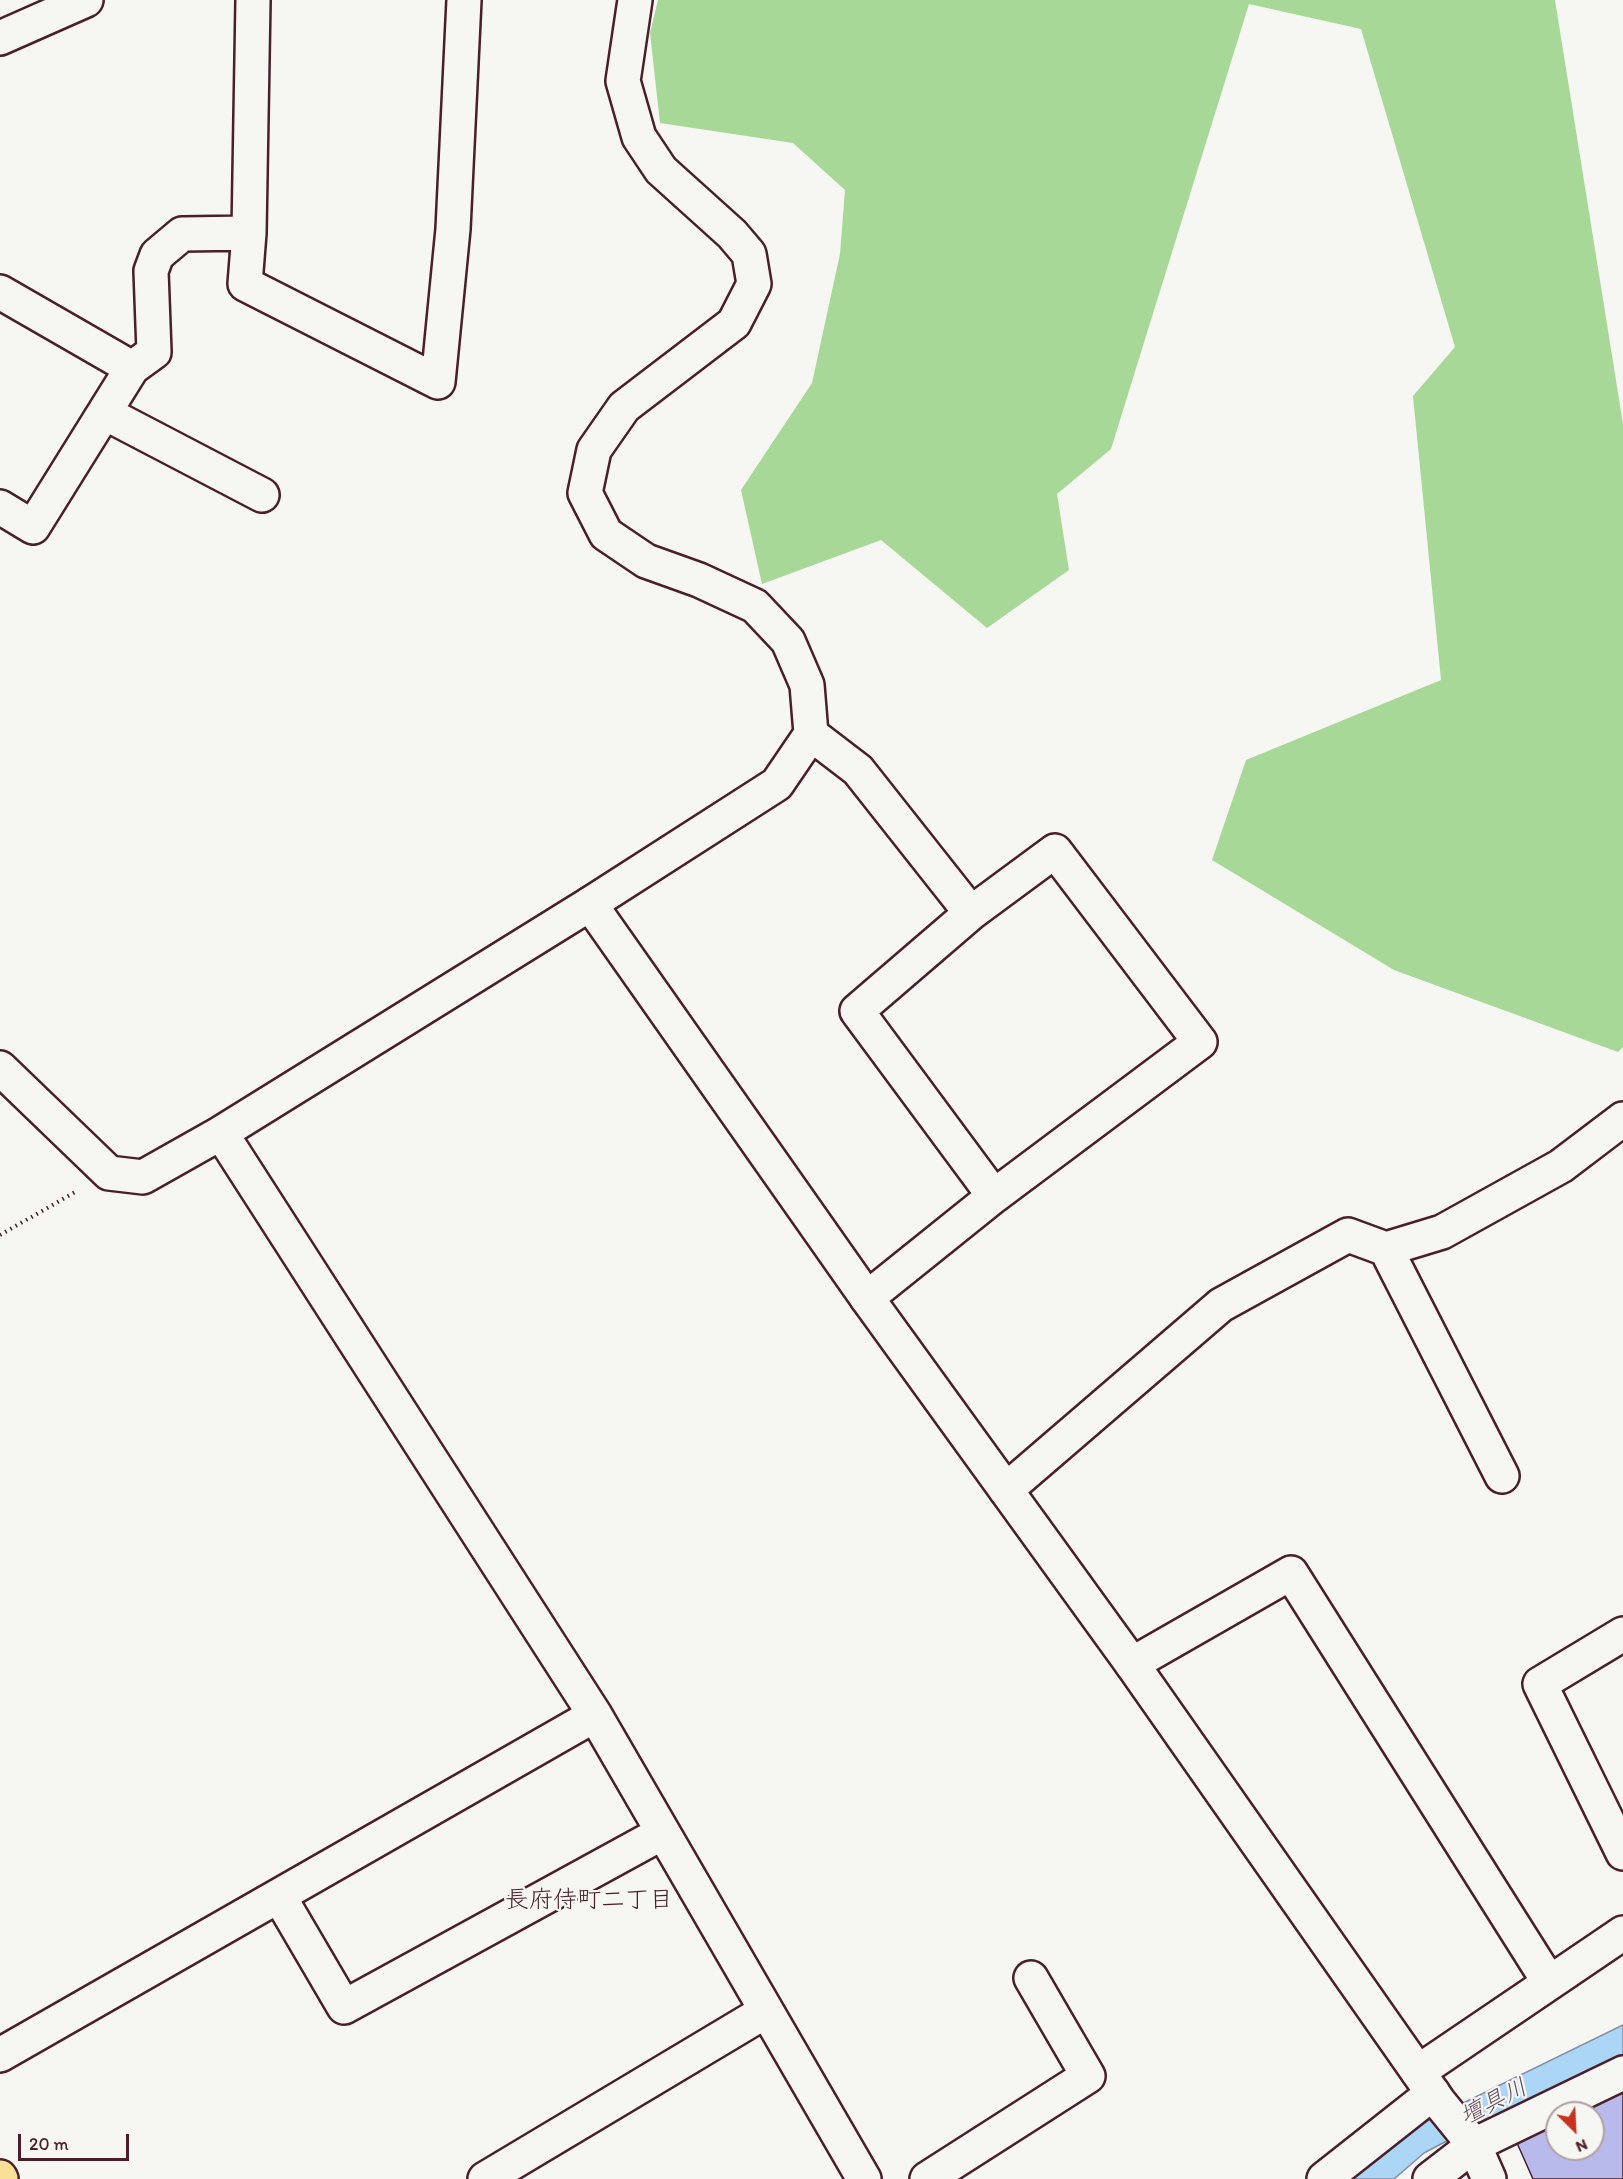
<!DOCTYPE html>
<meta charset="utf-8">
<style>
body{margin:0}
#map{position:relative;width:1623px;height:2179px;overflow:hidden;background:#f6f6f2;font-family:Itim,sans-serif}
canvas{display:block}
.north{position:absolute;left:1545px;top:2101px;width:60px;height:60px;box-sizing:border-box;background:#f6f6f2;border:2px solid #b1a0a2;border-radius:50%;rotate:156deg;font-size:16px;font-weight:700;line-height:24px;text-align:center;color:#4a1f2b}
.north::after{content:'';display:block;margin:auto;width:21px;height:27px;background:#c8321e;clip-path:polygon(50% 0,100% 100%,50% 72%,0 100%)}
.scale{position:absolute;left:18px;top:2134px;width:111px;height:27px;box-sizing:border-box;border:3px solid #4a1f2b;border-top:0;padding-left:8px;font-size:18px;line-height:21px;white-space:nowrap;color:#4a1f2b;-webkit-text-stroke:4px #f6f6f2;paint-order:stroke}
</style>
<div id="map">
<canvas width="1623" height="2179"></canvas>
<div class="north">N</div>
<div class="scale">20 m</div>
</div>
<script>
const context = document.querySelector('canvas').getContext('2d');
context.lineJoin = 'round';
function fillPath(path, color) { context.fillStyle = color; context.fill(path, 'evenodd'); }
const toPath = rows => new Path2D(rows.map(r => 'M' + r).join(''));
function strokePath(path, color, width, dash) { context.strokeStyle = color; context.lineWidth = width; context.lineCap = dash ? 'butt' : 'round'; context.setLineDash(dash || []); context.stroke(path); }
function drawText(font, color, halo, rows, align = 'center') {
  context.font = font + ' Itim,"Klee One",sans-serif'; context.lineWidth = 4.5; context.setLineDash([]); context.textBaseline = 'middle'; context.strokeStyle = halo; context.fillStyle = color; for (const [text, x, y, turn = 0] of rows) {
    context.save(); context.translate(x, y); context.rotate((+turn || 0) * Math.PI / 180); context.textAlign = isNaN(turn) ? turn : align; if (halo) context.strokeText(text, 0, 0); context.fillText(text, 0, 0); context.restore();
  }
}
fillPath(toPath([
 [658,0,1555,0,1623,424,1623,1047,1618,1052,1394,970,1212,860,1246,760,1441,680,1413,396,1455,347,1361,29,1249,4,1111,449,1057,494,1069,570,987,628,881,540,762,584,741,490,812,383,840,254,845,190,793,143,660,123,650,33]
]), '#a8d898');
const water = toPath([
 [1623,2025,1623,2055,1492,2117,1424,2153,1394,2179,1345,2179,1408,2130,1623,2025]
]);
fillPath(water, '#abd6f6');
strokePath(water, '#848da5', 1.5);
const building = toPath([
 [1623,2092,1623,2179,1533,2179,1517,2143,1557,2124,1557,2149,1593,2149,1593,2113,1580,2113,1623,2092]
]);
fillPath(building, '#b9baec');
strokePath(building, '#4a1f2b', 1.5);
const street = toPath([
 [253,0,249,233,245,284,438,382,453,229,464,0],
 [0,38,86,0],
 [0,292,132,368],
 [105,413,262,495],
 [0,507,33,527,132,368,154,352,151,271,157,255,182,234,249,233],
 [811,734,858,770,971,913],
 [0,1068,109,1173,143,1177,221,1133,590,904,777,784,811,734,807,685,788,641,755,606,699,580,646,561,606,534,585,493,594,450,624,407,734,323,754,284,749,254,732,234,661,170,639,137,623,81,635,0],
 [221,1133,595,1715,864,2179],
 [1386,1249,1502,1476],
 [867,1298,994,1196,1200,1042,1055,851,971,913,857,1011,994,1196],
 [1006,1490,1221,1305,1348,1235,1386,1249,1442,1232,1561,1166,1623,1119],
 [1623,1634,1540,1684,1623,1853],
 [1132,1664,1291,1573,1549,1982],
 [279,1896,344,2007,662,1833],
 [0,2055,595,1715],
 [1418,2072,1623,1933],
 [485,2179,766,2011],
 [927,2179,1088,2076,1031,1978],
 [1324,2179,1433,2093],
 [1430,2179,1474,2145,1623,2073]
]);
const secondary = toPath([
 [590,904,867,1298,1132,1664,1439,2102,1474,2145,1489,2179]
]);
const highway = toPath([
 [0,2177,1,2179]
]);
strokePath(street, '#4a1f2b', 38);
strokePath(secondary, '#4a1f2b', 38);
strokePath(highway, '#4a1f2b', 38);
strokePath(toPath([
 [0,1235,77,1191]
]), '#4a1f2b', 4, [1.5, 4.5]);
strokePath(street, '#f6f6f2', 33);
strokePath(secondary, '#f6f6f2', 33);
strokePath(highway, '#fadf96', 33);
drawText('24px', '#4a1f2b', '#f6f6f2', [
 ["長府侍町二丁目",589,1901]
]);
drawText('italic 24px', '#624d5e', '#f6f6f2', [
 ["壇具川",1494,2103,-27]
]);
</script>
